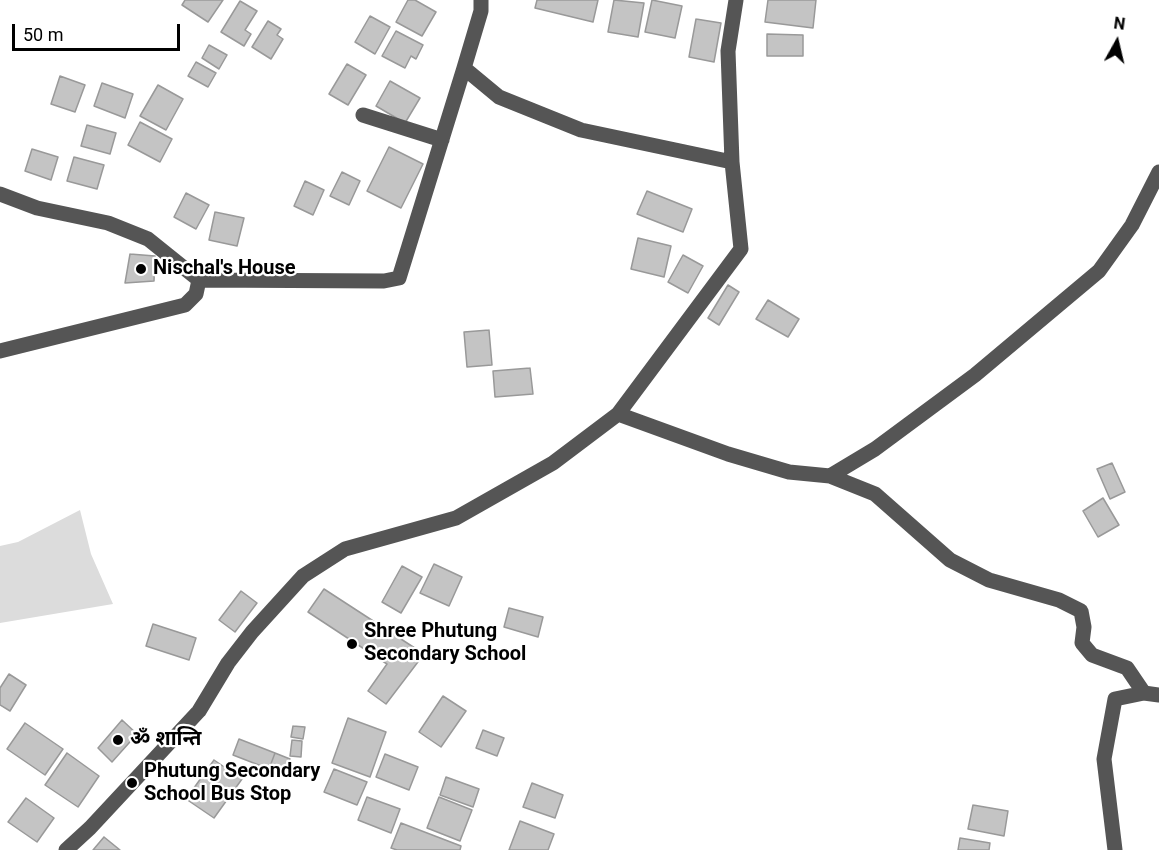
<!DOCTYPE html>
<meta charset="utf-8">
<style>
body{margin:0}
#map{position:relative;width:1159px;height:850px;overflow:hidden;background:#fff;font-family:Roboto,sans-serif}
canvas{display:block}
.north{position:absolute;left:1087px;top:12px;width:60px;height:60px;-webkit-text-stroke:4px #fff;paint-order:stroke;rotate:8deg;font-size:16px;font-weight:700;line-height:24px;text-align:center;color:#000}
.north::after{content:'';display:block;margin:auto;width:21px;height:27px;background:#000;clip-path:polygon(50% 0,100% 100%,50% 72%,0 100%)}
.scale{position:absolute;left:12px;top:24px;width:168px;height:27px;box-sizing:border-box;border:3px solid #000;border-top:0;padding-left:8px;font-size:18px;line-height:21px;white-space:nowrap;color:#000;-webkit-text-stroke:4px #fff;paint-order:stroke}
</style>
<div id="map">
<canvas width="1159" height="850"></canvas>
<div class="north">N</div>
<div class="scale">50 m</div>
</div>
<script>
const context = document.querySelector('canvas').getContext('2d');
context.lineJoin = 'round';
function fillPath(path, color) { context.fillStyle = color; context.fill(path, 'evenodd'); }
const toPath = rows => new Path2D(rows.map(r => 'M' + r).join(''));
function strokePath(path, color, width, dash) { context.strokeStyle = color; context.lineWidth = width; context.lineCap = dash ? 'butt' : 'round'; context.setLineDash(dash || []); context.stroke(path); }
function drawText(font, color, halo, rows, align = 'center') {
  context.font = font + ' Roboto,"Noto Sans Devanagari",sans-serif'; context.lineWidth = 4.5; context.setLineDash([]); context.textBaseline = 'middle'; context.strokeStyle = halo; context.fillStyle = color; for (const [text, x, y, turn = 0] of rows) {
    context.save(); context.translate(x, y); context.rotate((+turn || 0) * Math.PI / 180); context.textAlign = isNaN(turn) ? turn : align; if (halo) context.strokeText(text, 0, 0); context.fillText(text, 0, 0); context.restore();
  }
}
fillPath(toPath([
 [80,510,91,554,113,604,0,623,0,546,18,542]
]), '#dcdcdc');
const building = toPath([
 [185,0,223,0,208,22,182,5,185,0],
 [408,0,415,0,436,12,422,36,396,22,408,0],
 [537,0,598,0,593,22,535,8,537,0],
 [614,0,644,3,638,37,608,32,614,0],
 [652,0,682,6,675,38,645,32,652,0],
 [768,0,816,0,813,28,765,22,768,0],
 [240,1,257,11,245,30,251,34,244,46,221,32,240,1],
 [370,16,390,27,375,54,355,42,370,16],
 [696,19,721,23,714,62,689,57,696,19],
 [268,21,281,29,277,35,283,39,271,59,252,47,268,21],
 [396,31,423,45,416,59,411,56,405,68,382,56,396,31],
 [767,34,803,35,803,56,767,56,767,34],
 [209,45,227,55,219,69,202,58,209,45],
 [196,62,216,73,208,87,188,76,196,62],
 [347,64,366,75,348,105,329,94,347,64],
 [60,76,85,85,75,112,51,104,60,76],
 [390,81,420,98,405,123,376,106,390,81],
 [102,83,133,94,125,118,94,106,102,83],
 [158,85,183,99,166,130,140,116,158,85],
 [140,122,172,139,160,162,128,145,140,122],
 [87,125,116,133,110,154,81,146,87,125],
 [389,147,423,164,401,208,367,191,389,147],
 [32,149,58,157,51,180,25,171,32,149],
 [74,157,104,165,97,189,67,181,74,157],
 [342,172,360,181,349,205,330,196,342,172],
 [305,181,324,190,313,215,294,206,305,181],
 [647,191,692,209,683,232,637,214,647,191],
 [186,193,209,205,196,229,174,217,186,193],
 [215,212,244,218,237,246,209,240,215,212],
 [638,238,671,246,664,277,631,269,638,238],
 [130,254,155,256,154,281,125,283,130,254],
 [683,255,703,266,688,293,668,282,683,255],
 [728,285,739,292,719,325,708,318,728,285],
 [768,300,799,319,788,337,756,319,768,300],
 [489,330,492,365,467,367,464,332,489,330],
 [530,368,533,394,495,397,493,371,530,368],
 [1112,463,1125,492,1110,499,1097,469,1112,463],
 [1103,498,1119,525,1098,537,1083,511,1103,498],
 [434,564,462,577,449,606,420,593,434,564],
 [402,566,422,577,401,613,382,602,402,566],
 [324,589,424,654,386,704,368,691,387,664,308,612,324,589],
 [241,591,257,603,235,632,219,620,241,591],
 [509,608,543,617,538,637,504,627,509,608],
 [153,624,196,638,189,660,146,646,153,624],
 [9,674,26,685,10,711,0,705,0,688,9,674],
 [443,696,466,711,441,747,419,732,443,696],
 [348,718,386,732,370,777,332,763,348,718],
 [122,720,137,734,112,762,98,748,122,720],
 [25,723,63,749,45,775,7,749,25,723],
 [293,726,305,727,303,739,291,737,293,726],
 [483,730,504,738,497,756,476,748,483,730],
 [239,739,275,753,269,769,233,755,239,739],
 [292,740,302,741,301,757,290,756,292,740],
 [67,753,99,776,78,807,45,785,67,753],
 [275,753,290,759,284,775,269,769,275,753],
 [385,754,418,767,409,790,376,777,385,754],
 [214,760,242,779,214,818,186,799,214,760],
 [334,769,367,782,357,805,324,792,334,769],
 [446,777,479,789,473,807,440,795,446,777],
 [532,783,563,795,555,818,523,807,532,783],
 [367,797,400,809,391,833,358,820,367,797],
 [439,797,472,810,460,841,427,828,439,797],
 [26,798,54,818,37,842,8,822,26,798],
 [973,805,1008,811,1004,836,968,829,973,805],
 [520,821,554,834,548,850,509,850,520,821],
 [401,823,461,846,460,850,397,850,391,848,401,823],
 [104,837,120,850,93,850,104,837],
 [960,838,990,843,989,850,958,850,960,838]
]);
fillPath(building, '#c4c4c4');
strokePath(building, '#999', 1.5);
strokePath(toPath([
 [481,0,481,11,464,68,499,97,581,130,732,162],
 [363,115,442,140],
 [0,194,37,208,108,223,148,239,199,280],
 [0,351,185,305,196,294,199,280,384,281,399,278,464,68],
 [618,414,728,454,789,472,830,476,875,449,975,375,1099,271,1132,225,1159,172],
 [830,476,875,494,950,560,989,580,1059,600,1081,611,1084,627,1082,643,1092,655,1127,668,1144,693],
 [66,850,90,828,199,711,228,663,252,632,303,576,345,549,456,518,553,463,618,414,741,249,732,162,728,51,736,0],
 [1115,850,1104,759,1115,699,1144,693,1159,695]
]), '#555', 15);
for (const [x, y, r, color] of [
 [141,269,6,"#000"],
 [352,644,6,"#000"],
 [118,740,6,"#000"],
 [132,783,6,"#000"]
]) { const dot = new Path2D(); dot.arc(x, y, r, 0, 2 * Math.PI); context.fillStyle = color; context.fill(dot); strokePath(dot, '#fff', 2); }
drawText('bold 20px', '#000', '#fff', [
 ["Nischal's House",153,269],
 ["Shree Phutung",364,632],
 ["Secondary School",364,655],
 ["ॐ शान्ति",130,740],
 ["Phutung Secondary",144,772],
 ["School Bus Stop",144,795]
], 'left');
</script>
